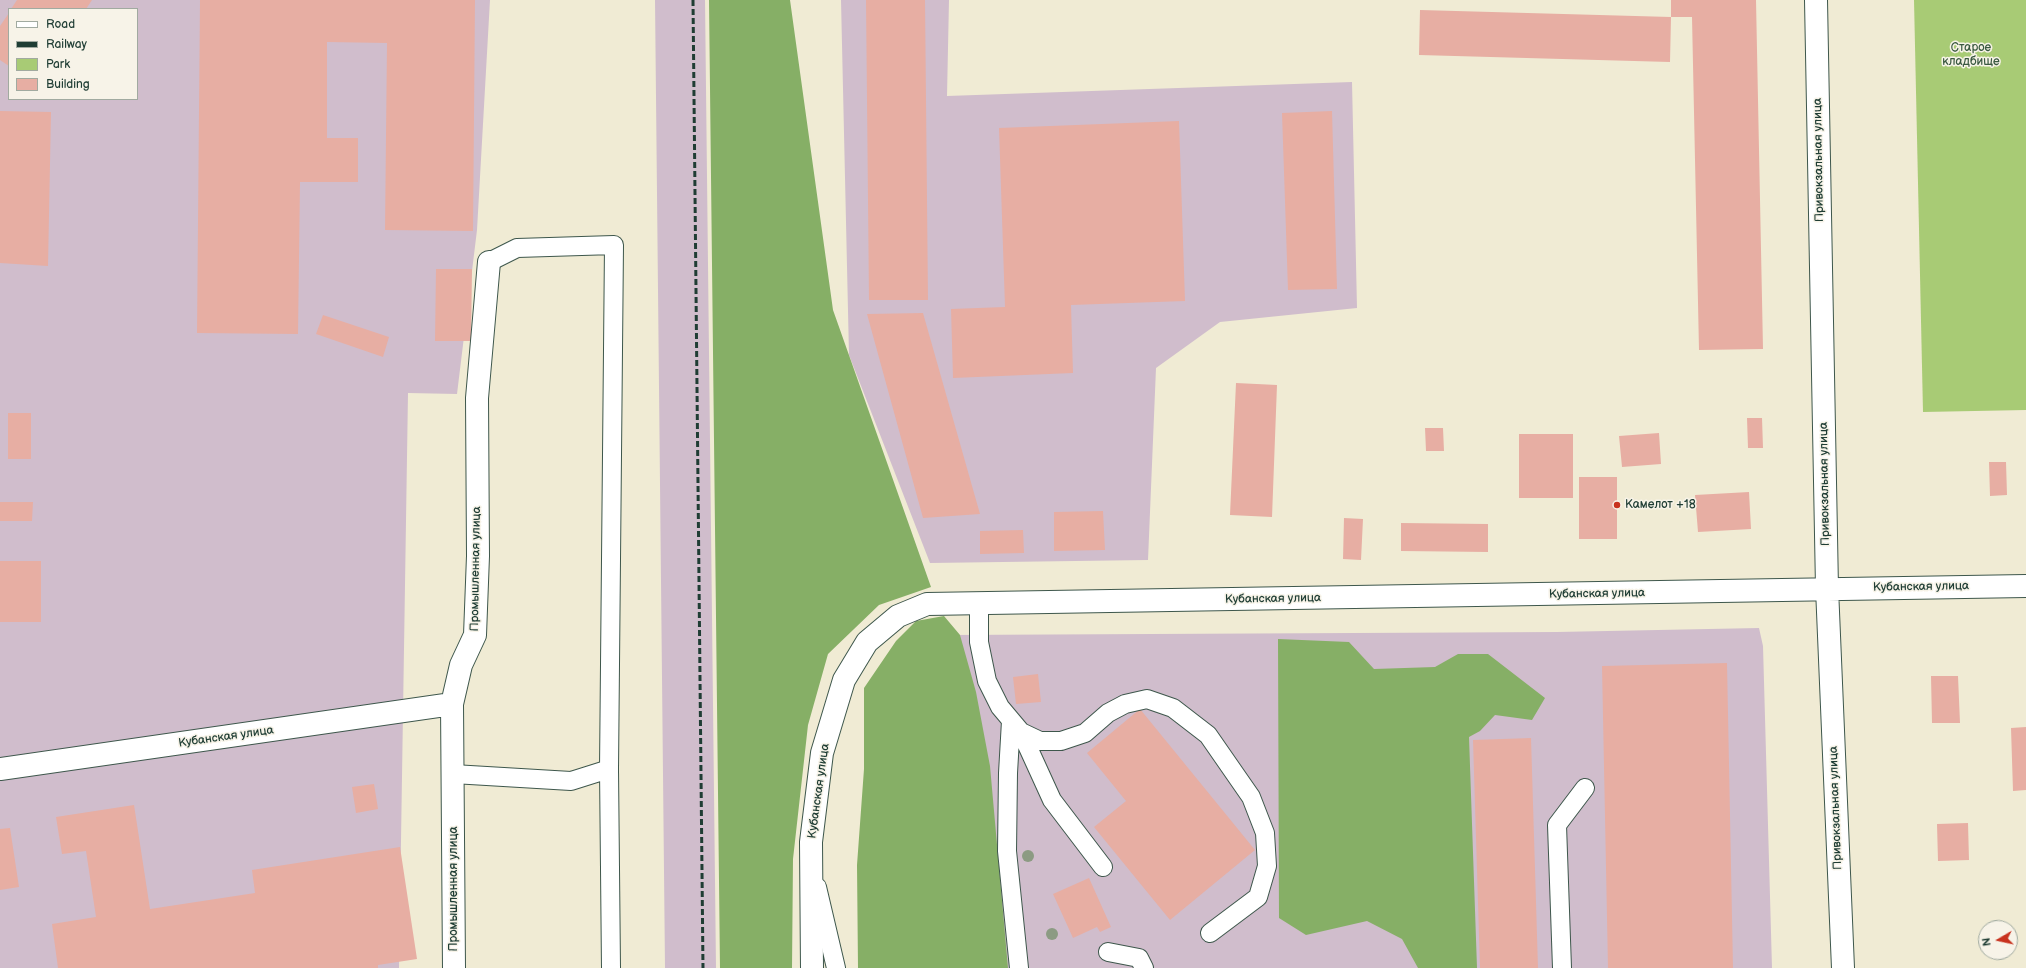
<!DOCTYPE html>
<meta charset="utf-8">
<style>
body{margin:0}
#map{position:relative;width:2026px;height:968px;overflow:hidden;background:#f0ebd4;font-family:"Balsamiq Sans",sans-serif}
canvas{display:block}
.legend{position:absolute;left:8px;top:8px;width:130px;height:92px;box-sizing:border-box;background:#f7f3e8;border:1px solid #a1aaa0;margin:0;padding:5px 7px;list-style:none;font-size:12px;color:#1f3d34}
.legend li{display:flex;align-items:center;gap:8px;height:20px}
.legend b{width:20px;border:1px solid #a1aaa0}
.north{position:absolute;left:1978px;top:920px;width:40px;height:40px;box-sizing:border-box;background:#f7f3e8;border:1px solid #a1aaa0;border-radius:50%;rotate:261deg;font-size:11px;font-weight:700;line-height:16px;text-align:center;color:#1f3d34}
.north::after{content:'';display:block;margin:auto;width:14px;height:18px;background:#c8321e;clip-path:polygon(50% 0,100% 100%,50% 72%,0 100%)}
</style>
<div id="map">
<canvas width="2026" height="968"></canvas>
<ul class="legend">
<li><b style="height:5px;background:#fff"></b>Road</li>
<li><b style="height:5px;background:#1f3d34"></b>Railway</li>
<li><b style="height:11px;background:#a8cb75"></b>Park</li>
<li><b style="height:11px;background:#e7aea3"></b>Building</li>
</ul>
<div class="north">N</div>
</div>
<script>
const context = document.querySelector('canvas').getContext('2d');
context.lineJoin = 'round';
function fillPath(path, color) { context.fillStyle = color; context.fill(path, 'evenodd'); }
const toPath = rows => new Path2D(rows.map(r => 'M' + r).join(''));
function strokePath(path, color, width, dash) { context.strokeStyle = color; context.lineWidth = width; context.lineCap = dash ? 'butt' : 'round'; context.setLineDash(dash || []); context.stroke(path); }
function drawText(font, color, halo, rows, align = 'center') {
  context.font = font + ' "Balsamiq Sans",sans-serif'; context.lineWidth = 3; context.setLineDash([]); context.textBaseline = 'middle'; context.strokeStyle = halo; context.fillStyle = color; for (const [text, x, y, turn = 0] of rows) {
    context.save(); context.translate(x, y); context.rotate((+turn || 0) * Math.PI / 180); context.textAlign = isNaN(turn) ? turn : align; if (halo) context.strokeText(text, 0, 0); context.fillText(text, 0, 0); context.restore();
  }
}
fillPath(toPath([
 [0,0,490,0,477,230,457,394,408,393,399,968,0,968],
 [9,9,137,9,137,99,9,99],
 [655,0,705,0,716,968,665,968],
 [841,0,949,0,947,96,1352,82,1357,308,1220,322,1156,368,1148,560,930,563,849,355],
 [1759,628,1763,646,1772,968,907,968,949,635,1557,632]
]), '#d0bdcc');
fillPath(toPath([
 [1914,0,2026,0,2026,410,1923,412]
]), '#a8cb75');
fillPath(toPath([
 [709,0,790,0,833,310,931,587,879,605,828,654,808,725,793,859,792,968,720,968],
 [944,616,960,635,976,692,990,766,1008,968,858,968,857,865,864,769,864,688,896,641,916,621],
 [1278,639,1349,642,1374,669,1435,667,1458,654,1488,654,1545,698,1532,720,1495,715,1480,731,1469,737,1477,968,1418,968,1402,939,1367,921,1306,935,1279,918]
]), '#86af66');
fillPath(toPath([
 [17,0,92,0,86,9,11,9],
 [200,0,475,0,473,231,385,230,387,43,327,42,327,138,358,138,358,182,300,182,298,334,197,333],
 [866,0,925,0,928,300,869,300],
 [1671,0,1756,0,1763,349,1699,350,1692,17,1671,17],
 [1420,10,1671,17,1670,62,1419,55],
 [9,13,9,66,0,60,0,26],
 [0,111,51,112,48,266,0,263],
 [1332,111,1337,289,1288,290,1282,113],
 [1179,121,1185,301,1071,305,1073,373,953,378,951,309,1005,307,999,128],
 [436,269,472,269,471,341,435,341],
 [923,313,980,514,923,518,867,314],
 [323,315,389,337,383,357,316,334],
 [1236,383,1277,385,1272,517,1230,515],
 [8,413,31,413,31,459,8,459],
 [1747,418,1762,418,1763,448,1748,448],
 [1425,428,1443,428,1444,451,1426,451],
 [1659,433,1661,464,1622,467,1619,436],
 [1519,434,1573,434,1573,498,1519,498],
 [1989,462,2006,462,2007,495,1990,496],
 [1579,477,1617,477,1617,539,1579,539],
 [1749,492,1751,529,1698,532,1695,495],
 [0,502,33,502,32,521,0,521],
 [1103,511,1105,550,1054,551,1054,512],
 [1344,518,1363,519,1361,560,1343,559],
 [1401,523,1488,524,1488,552,1401,551],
 [1023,530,1024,553,980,554,980,531],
 [0,561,41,561,41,622,0,622],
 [1727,663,1733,968,1608,968,1602,666],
 [1038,674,1041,702,1016,704,1013,677],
 [1931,676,1958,676,1960,723,1932,723],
 [1140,709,1255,850,1170,920,1094,827,1126,801,1087,753],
 [2026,727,2026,790,2013,791,2011,728],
 [1531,738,1538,968,1480,968,1473,740],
 [374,784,378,809,356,813,352,787],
 [134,805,150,909,255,893,252,870,400,847,417,959,378,965,378,968,58,968,52,924,96,917,86,851,62,854,56,817],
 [1968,823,1969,860,1938,861,1937,824],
 [10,828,19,887,0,890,0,829],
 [1089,878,1111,927,1100,932,1097,927,1073,938,1053,894]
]), '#e7aea3');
const service = toPath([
 [489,262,517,248,614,245,609,769,611,968],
 [979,603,979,642,987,681,1000,707,1021,732,1040,741,1061,741,1085,733,1108,713,1125,704,1147,699,1173,708,1208,735,1251,797,1265,833,1267,866,1258,897,1210,933],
 [1011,721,1008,773,1007,851,1019,968],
 [1021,732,1052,800,1103,867],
 [453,774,571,781,609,769],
 [817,887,836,968],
 [1108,952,1139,958,1144,968],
 [1562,968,1557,825,1585,788]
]);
const minor = toPath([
 [1816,0,1827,588,1843,968],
 [0,769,452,704],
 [454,968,452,704,461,665,475,635,478,556,477,398,489,262],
 [812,968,811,842,822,753,844,680,867,642,898,616,927,604,2026,586]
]);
strokePath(service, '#3e574c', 20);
strokePath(minor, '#3e574c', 24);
strokePath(service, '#fff', 18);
strokePath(minor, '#fff', 22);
strokePath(toPath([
 [693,0,703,968]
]), '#1f3d34', 3, [6, 3]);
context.fillStyle = '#8c9b83';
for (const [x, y] of [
 [1028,856],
 [1052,934]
]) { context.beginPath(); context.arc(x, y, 6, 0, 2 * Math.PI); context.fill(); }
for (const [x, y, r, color] of [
 [1617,505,4,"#c8321e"]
]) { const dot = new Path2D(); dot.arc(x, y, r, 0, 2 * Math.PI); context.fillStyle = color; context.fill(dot); strokePath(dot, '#f7f3e8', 1.5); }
drawText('12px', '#3a5941', '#f7f3e8', [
 ["Старое",1971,48],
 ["кладбище",1971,62]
]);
drawText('12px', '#1f3d34', '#f7f3e8', [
 ["Привокзальная улица",1819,160,-91],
 ["Привокзальная улица",1825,484,-91],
 ["Промышленная улица",476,569,-89],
 ["Кубанская улица",1921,587,-1],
 ["Кубанская улица",1597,594,-1],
 ["Кубанская улица",1273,599,-1],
 ["Кубанская улица",226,737,-8],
 ["Кубанская улица",819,791,-82],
 ["Привокзальная улица",1836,808,-92],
 ["Промышленная улица",454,889,-90]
]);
drawText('12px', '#1f3d34', '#f7f3e8', [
 ["Камелот +18",1625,505]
], 'left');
</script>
